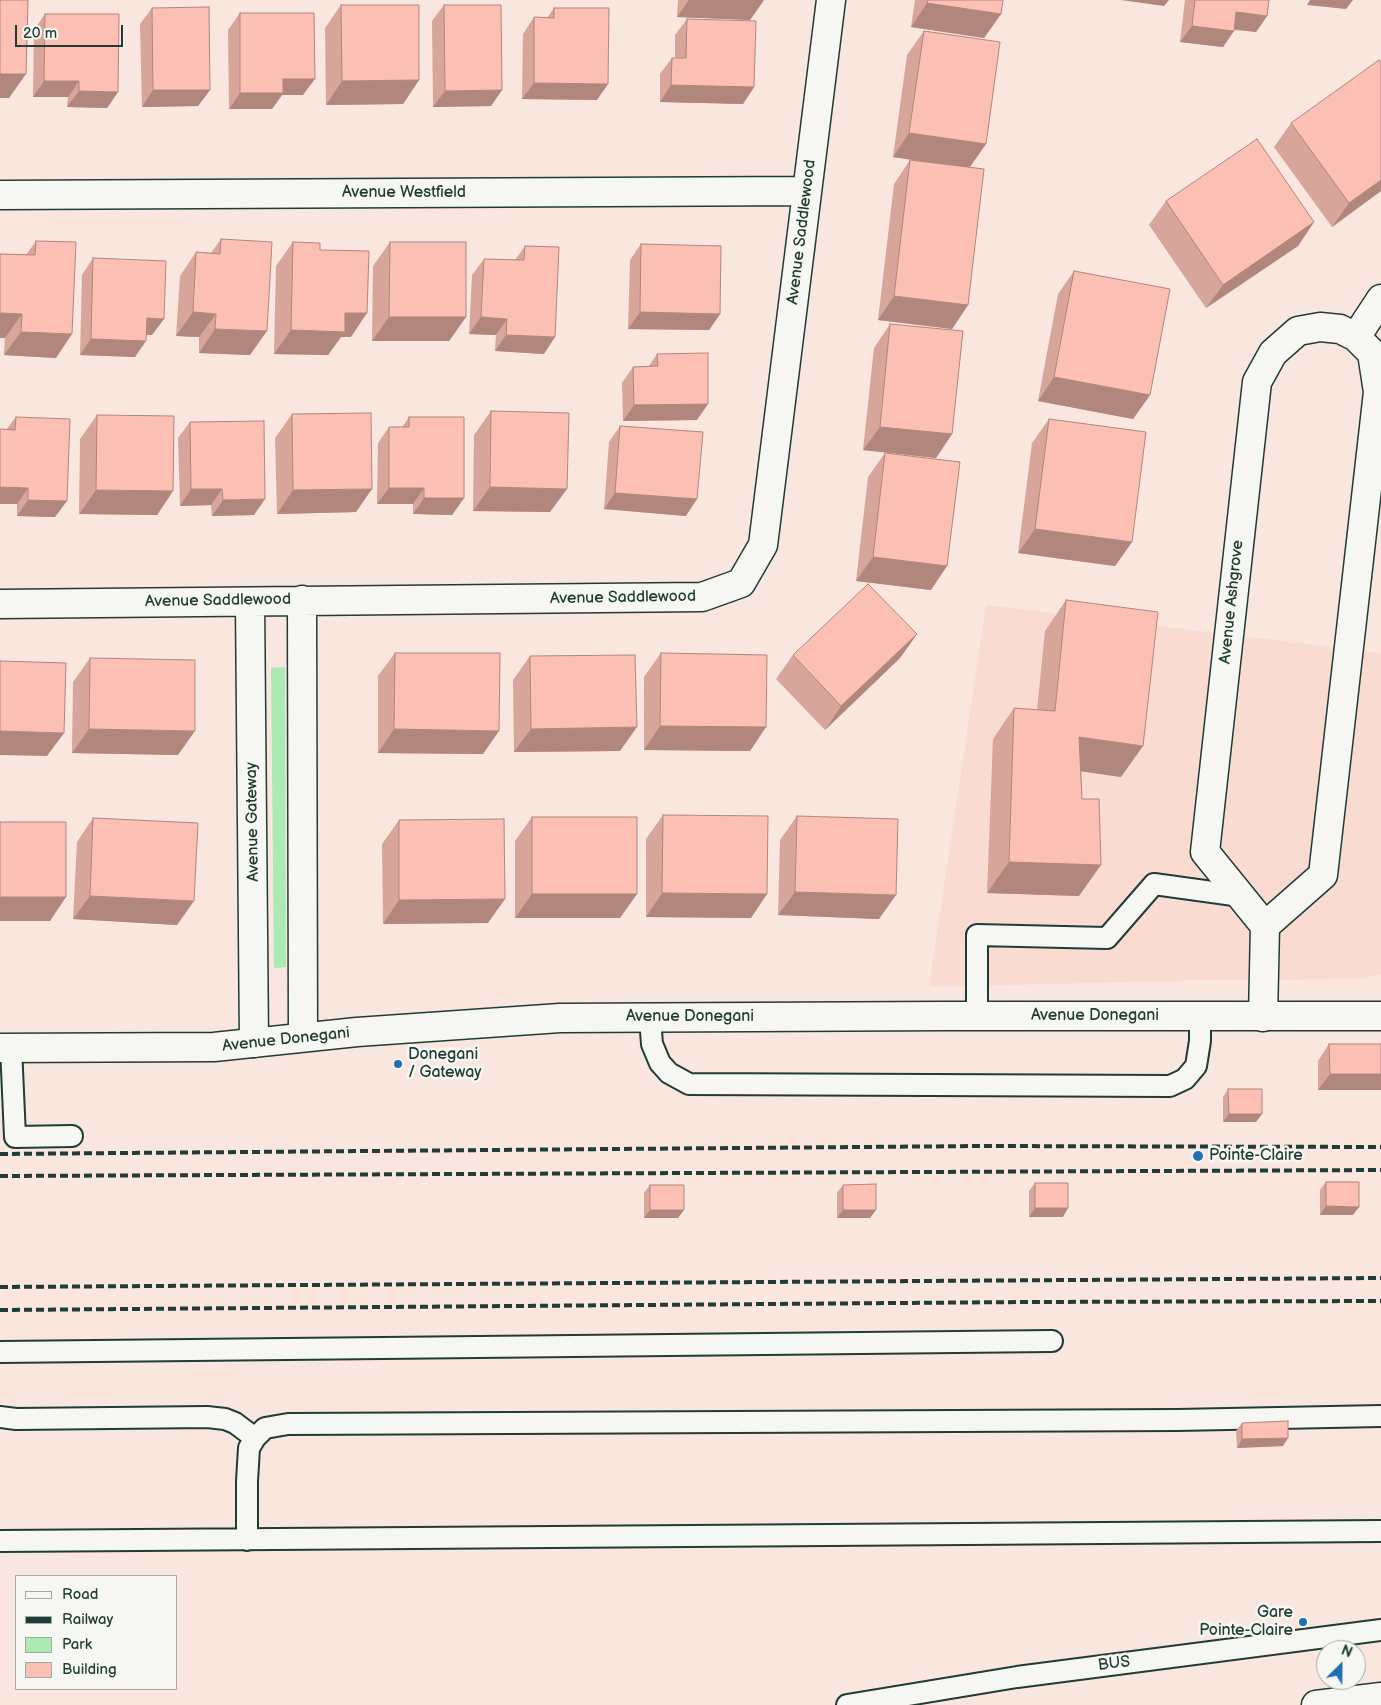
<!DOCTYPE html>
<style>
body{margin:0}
#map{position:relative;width:1381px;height:1705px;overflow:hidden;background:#f8e6df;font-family:"Balsamiq Sans",sans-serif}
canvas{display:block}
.legend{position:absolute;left:15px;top:1575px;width:162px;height:115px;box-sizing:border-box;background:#f6f6f2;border:1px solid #a0aca6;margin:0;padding:6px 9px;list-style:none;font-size:15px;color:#1f3d34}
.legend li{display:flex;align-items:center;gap:10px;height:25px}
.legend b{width:25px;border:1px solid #a0aca6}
.north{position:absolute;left:1316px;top:1640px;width:50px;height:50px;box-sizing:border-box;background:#f6f6f2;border:1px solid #a0aca6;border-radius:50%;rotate:23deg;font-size:14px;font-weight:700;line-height:20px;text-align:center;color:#1f3d34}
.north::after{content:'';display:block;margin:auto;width:18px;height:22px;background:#1f6fb2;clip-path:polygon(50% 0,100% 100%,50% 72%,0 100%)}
.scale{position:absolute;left:15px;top:25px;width:108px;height:22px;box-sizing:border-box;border:2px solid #1f3d34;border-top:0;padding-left:6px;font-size:15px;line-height:18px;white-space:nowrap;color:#1f3d34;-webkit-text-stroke:4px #f6f6f2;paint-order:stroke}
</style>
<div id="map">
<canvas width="1381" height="1705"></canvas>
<ul class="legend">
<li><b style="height:6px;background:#f6f6f2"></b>Road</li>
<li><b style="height:6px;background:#1f3d34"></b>Railway</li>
<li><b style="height:14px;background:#abeab2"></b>Park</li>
<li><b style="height:14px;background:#fbc0b3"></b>Building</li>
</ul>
<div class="north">N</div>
<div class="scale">20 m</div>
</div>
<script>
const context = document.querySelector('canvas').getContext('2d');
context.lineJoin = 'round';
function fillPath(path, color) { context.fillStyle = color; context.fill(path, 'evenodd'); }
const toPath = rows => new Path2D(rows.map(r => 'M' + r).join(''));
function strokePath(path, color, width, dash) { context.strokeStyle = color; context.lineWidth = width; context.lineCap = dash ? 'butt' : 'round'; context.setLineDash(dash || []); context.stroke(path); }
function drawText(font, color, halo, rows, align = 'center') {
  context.font = font + ' "Balsamiq Sans",sans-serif'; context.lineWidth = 5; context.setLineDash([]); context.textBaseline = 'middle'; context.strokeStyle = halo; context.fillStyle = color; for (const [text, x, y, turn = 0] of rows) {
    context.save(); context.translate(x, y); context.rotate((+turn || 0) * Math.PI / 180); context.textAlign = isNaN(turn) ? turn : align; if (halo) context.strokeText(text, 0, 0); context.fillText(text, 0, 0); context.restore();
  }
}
fillPath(toPath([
 [986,605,1381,653,1381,974,1361,979,1209,980,929,987]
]), '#f9dbd2');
fillPath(toPath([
 [285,667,286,967,274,968,271,668]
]), '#abeab2');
const lane = toPath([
 [977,1016,977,935,1107,938,1154,884,1241,896],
 [650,1018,652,1044,660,1063,669,1073,689,1084,1170,1086,1185,1079,1196,1066,1200,1041,1200,1017],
 [11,1047,15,1137,72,1136],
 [0,1352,1052,1341],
 [0,1417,16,1419,207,1417,225,1419,235,1423,255,1438],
 [247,1540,247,1481,249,1448,255,1438,265,1428,288,1424,1177,1420,1381,1416],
 [0,1541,1381,1531],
 [847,1705,1017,1677,1381,1630]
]);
const street = toPath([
 [0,195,807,191],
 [1320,327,1340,329,1356,337,1372,353,1378,392,1323,875,1265,926,1205,852,1257,382,1273,353,1298,331,1320,327],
 [1356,337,1381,299],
 [302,600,303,1037],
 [250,602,254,1043],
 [0,604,702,597,741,583,763,545,831,0],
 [1263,1017,1265,926]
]);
const secondary = toPath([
 [0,1048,214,1047,357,1032,560,1018,943,1016,1381,1016]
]);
const highway = toPath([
 [1316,1705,1381,1697]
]);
strokePath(lane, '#1f3d34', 24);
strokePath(street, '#1f3d34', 31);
strokePath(secondary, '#1f3d34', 31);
strokePath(highway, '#1f3d34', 31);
strokePath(lane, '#f6f6f2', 20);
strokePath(street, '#f6f6f2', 28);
strokePath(secondary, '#f6f6f2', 28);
strokePath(highway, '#f6f6f2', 28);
strokePath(toPath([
 [0,1154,983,1146,1381,1147],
 [0,1176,1381,1170],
 [0,1287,1381,1278],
 [0,1310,1028,1302,1381,1301]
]), '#1f3d34', 4, [8, 4]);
fillPath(toPath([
 [678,0,764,0,750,20,677,17],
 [915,0,1003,0,1001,14,984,38,911,27],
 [1185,0,1269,0,1267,16,1256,32,1234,30,1223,47,1180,42],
 [341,5,419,80,403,104,326,105,325,28],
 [444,5,502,90,491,106,433,107,432,21],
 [152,8,210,90,198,106,142,107,140,24],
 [554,8,597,100,522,99,523,34,534,17,547,18],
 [240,13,303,95,282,95,272,109,229,109,228,30],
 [45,14,118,92,107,108,67,107,68,97,33,97,34,30],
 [687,19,754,87,743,104,660,102,660,74,672,58,675,58,675,35],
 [924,31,986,144,970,167,968,305,952,329,878,320,894,184,910,160,949,165,893,157,907,55],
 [1291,123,1381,191,1332,227,1274,147],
 [1166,201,1314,222,1298,246,1206,308,1149,225],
 [221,239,250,355,199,353,199,337,176,336,180,276,196,252,211,253],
 [36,241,56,358,4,355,5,338,0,338,0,254,26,255],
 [293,242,320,250,351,337,341,337,328,355,274,354,276,266],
 [390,242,466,317,449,341,372,341,373,266],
 [641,244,720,314,709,330,628,329,630,260],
 [525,246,544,354,495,351,496,335,469,334,472,275,484,259,515,260],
 [93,258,152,335,146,335,135,357,80,355,82,275],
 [1074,271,1150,395,1133,419,1038,401,1058,294],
 [890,324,952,434,936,458,863,450,874,348],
 [657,354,697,420,623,421,622,383,633,367,649,366],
 [491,411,550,512,473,511,474,435],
 [292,414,356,512,277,514,275,438],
 [97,415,173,491,157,515,79,514,80,439],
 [16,417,55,517,17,516,17,504,0,504,0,429,6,430],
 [409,417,464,498,452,515,413,514,413,504,377,504,378,443,389,427,402,427],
 [1049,419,1132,542,1115,566,1018,553,1032,443],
 [190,422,254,515,212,516,211,505,180,506,178,438],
 [620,426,686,516,604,509,609,442],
 [885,453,931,590,856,581,868,477],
 [1066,600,1121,777,1081,771,1082,799,1079,896,987,893,993,739,1014,708,1037,710,1045,631],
 [917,634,900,658,825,730,776,679,793,655],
 [395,653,483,754,378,753,378,676],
 [661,653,766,727,750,751,644,750,644,677],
 [530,656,620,751,514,752,513,680],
 [90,658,178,755,72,753,73,682],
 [663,815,751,918,646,917,646,839],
 [797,816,879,919,778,915,780,840],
 [532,817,620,918,515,918,515,841],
 [93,818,177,925,73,919,77,842],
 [399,820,488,923,383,924,382,844],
 [1329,1044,1381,1044,1381,1090,1318,1090,1318,1061],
 [1228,1089,1256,1122,1223,1122,1223,1097],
 [1326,1182,1353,1215,1320,1215,1320,1190],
 [1035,1183,1063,1217,1029,1217,1029,1191],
 [650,1185,678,1218,644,1218,644,1193],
 [843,1185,870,1218,837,1218,837,1193],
 [1242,1423,1283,1446,1237,1448,1236,1431]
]), '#d8a59a');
fillPath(toPath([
 [689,0,764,0,750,20,677,17],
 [1121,0,1169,0,1164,6],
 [1310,0,1353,0,1346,9,1307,5],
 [927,3,1001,14,984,38,911,27],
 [1236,12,1267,16,1256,32,1225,28],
 [1192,26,1234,31,1223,47,1180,42],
 [0,74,26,74,9,98,0,98],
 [283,79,315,79,303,95,282,95,272,109,229,109,240,93],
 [419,80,403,104,326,105,342,81],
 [44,81,79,81,68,97,33,97],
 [534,83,608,84,597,100,522,99],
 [671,85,754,87,743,104,660,102],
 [153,90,210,90,198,106,142,107],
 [502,90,491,106,433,107,445,91],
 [79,91,118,92,107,108,67,107],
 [909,133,986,144,969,168,893,157],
 [1381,180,1381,191,1332,227,1349,203],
 [1314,222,1298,246,1206,308,1223,285],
 [894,296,968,305,952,329,878,320],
 [193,312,216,314,199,337,176,336],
 [640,312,720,314,709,330,628,329],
 [0,313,22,314,5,338,0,338],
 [345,313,367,313,351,337,341,337,328,355,274,354,291,330],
 [389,317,466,317,449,341,372,341],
 [481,317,507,319,496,335,469,334],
 [147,318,164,319,152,335,135,334],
 [215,329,267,331,250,355,199,353],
 [21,332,72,334,56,358,4,355],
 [506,335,555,337,544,354,495,351],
 [91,339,146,341,135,357,80,355],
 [1054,377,1150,395,1133,419,1038,401],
 [708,404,697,420,623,421,634,405],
 [880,427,952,434,936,458,863,450],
 [0,487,28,488,17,504,0,504],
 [490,487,567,489,550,512,473,511],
 [389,488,424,488,413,504,377,504],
 [191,489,222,489,211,505,180,506],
 [372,489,356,512,277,514,293,490],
 [96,490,173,491,157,515,79,514],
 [615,493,697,499,686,516,604,509],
 [424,498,464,498,452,515,413,514],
 [265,499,254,515,212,516,223,500],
 [28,500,67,501,55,517,17,516],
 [1035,529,1132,542,1115,566,1018,553],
 [873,557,947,566,931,590,856,581],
 [917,634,900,658,825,730,841,706],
 [660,726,766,727,750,751,644,750],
 [637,727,620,751,514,752,531,729],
 [89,729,195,731,178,755,72,753],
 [394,729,499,731,483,754,378,753],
 [0,731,64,733,47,756,0,755],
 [1079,737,1143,746,1121,777,1058,768],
 [1009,862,1101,865,1079,896,987,893],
 [795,892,896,895,879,919,778,915],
 [662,893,767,894,751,918,646,917],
 [532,894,637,894,620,918,515,918],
 [90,896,194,901,177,925,73,919],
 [0,897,66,897,50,921,0,921],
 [505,899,488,923,383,924,399,900],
 [1330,1074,1381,1074,1381,1090,1318,1090],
 [1229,1114,1262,1114,1256,1122,1223,1122],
 [1326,1206,1359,1207,1353,1215,1320,1215],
 [1035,1208,1068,1208,1063,1217,1029,1217],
 [650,1210,684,1210,678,1218,644,1218],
 [843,1210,876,1210,870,1218,837,1218],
 [1288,1438,1283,1446,1237,1448,1242,1439]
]), '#b0867d');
const building = toPath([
 [0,0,28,0,26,74,0,74,0,0],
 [928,0,1003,0,1001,14,927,3,928,0],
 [1195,0,1269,0,1267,16,1236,12,1234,31,1192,26,1195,0],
 [341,5,419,5,419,80,342,81,341,5],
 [444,5,501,5,502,90,445,91,444,5],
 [209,7,210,90,153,90,152,8,209,7],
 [554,8,609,8,608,84,534,83,534,17,554,18,554,8],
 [240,13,314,13,315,79,283,79,283,93,240,93,240,13],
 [45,14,119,14,118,92,79,91,79,81,44,81,45,14],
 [687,19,756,21,754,87,671,85,672,58,686,58,687,19],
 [924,31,1000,42,986,144,909,133,924,31],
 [1379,60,1381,63,1381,180,1349,203,1291,123,1379,60],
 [1257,139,1314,222,1223,285,1166,201,1257,139],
 [910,160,984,169,968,305,894,296,910,160],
 [221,239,272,242,267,331,215,329,216,314,193,312,196,252,220,254,221,239],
 [36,241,76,242,72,334,21,332,22,314,0,313,0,254,35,255,36,241],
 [293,242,320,243,320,250,369,251,367,313,345,313,345,332,291,330,293,242],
 [390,242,466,242,466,317,389,317,390,242],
 [641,244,721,246,720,314,640,312,641,244],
 [525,246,559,247,555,337,506,335,507,319,481,317,484,259,524,260,525,246],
 [93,258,166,261,164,319,147,318,146,341,91,339,93,258],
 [1074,271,1170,289,1150,395,1054,377,1074,271],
 [890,324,963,331,952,434,880,427,890,324],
 [708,353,708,404,634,405,633,367,658,366,657,354,708,353],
 [491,411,569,413,567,489,490,487,491,411],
 [371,413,372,489,293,490,292,414,371,413],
 [97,415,174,416,173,491,96,490,97,415],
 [16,417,70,419,67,501,28,500,28,488,0,487,0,429,15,430,16,417],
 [409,417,464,417,464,498,424,498,424,488,389,488,389,427,409,427,409,417],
 [1049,419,1146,432,1132,542,1035,529,1049,419],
 [264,421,265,499,223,500,222,489,191,489,190,422,264,421],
 [620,426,703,432,697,499,615,493,620,426],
 [885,453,960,462,947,566,873,557,885,453],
 [868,584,917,634,841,706,793,655,868,584],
 [1066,600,1158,612,1143,746,1079,737,1082,799,1099,799,1101,865,1009,862,1014,708,1055,711,1066,600],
 [395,653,500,653,499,731,394,729,395,653],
 [661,653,767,655,766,727,660,726,661,653],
 [635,655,637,727,531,729,530,656,635,655],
 [90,658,195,660,195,731,89,729,90,658],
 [0,661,66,663,64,733,0,731,0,661],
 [663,815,768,816,767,894,662,893,663,815],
 [797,816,898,819,896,895,795,892,797,816],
 [532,817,637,817,637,894,532,894,532,817],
 [93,818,198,823,194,901,90,896,93,818],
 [504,819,505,899,399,900,399,820,504,819],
 [0,822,66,822,66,897,0,897,0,822],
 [1329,1044,1381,1044,1381,1074,1330,1074,1329,1044],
 [1228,1089,1262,1089,1262,1114,1229,1114,1228,1089],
 [1326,1182,1359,1182,1359,1207,1326,1206,1326,1182],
 [1035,1183,1068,1183,1068,1208,1035,1208,1035,1183],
 [876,1184,876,1210,843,1210,843,1185,876,1184],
 [650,1185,684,1185,684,1210,650,1210,650,1185],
 [1288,1421,1288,1438,1242,1439,1242,1423,1288,1421]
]);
fillPath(building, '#fbc0b3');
strokePath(building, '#b0867d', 1);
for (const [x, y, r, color] of [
 [398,1064,5,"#1f6fb2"],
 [1198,1156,6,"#1f6fb2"],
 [1303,1622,5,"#1f6fb2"]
]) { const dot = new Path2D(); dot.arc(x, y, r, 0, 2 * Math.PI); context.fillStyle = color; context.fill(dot); strokePath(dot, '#f6f6f2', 2); }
drawText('16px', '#1f3d34', '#f6f6f2', [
 ["Avenue Westfield",404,193],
 ["Avenue Saddlewood",802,232,-83],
 ["Avenue Saddlewood",623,598,-1],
 ["Avenue Saddlewood",218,601,-1],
 ["Avenue Ashgrove",1232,602,-84],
 ["Avenue Gateway",253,822,-91],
 ["Avenue Donegani",1095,1016],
 ["Avenue Donegani",690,1017],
 ["Avenue Donegani",286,1040,-6],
 ["BUS",1114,1664,-7]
]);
drawText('16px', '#1f3d34', '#f6f6f2', [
 ["Donegani",408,1055],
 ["/ Gateway",408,1073],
 ["Pointe-Claire",1209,1156],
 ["Gare",1293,1613,"right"],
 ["Pointe-Claire",1293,1631,"right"]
], 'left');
</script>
